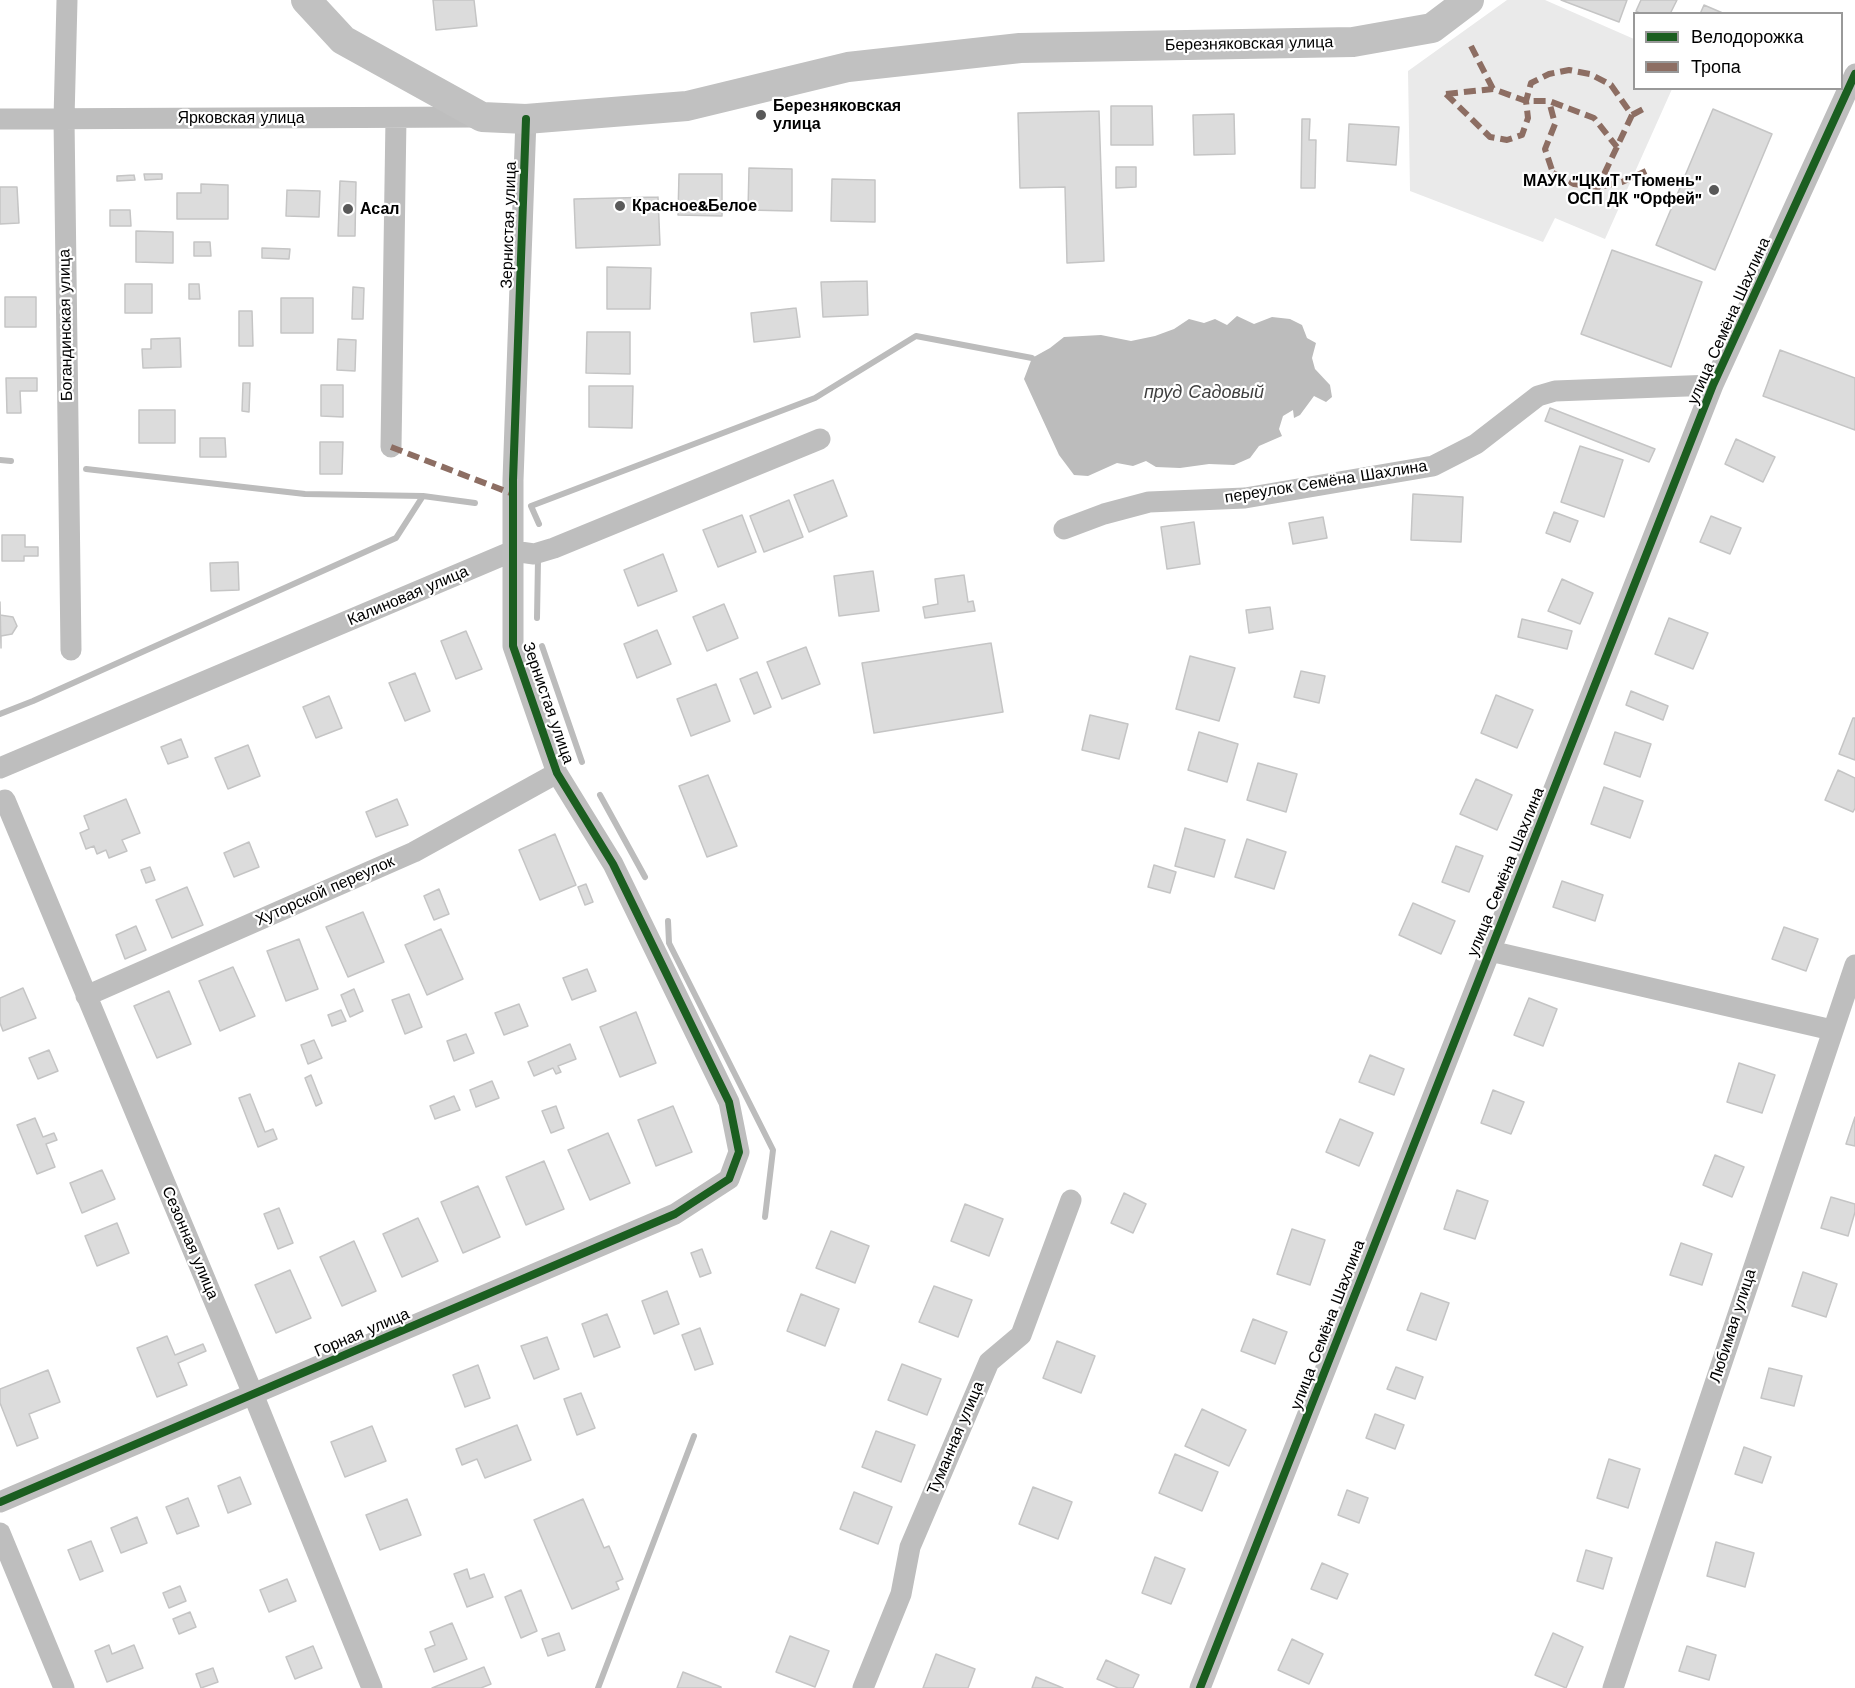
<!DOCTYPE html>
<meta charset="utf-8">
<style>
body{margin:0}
#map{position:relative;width:1855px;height:1688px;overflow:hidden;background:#fff;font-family:"Work Sans",sans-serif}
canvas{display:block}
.legend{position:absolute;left:1633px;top:12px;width:210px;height:78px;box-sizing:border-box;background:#fff;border:2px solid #999;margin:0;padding:8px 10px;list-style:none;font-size:18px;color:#000}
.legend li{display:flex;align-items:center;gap:12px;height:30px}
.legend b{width:30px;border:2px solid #999}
</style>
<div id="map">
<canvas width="1855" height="1688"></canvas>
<ul class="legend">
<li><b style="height:8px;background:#1b5e20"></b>Велодорожка</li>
<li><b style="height:8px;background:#8d6e63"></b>Тропа</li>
</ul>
</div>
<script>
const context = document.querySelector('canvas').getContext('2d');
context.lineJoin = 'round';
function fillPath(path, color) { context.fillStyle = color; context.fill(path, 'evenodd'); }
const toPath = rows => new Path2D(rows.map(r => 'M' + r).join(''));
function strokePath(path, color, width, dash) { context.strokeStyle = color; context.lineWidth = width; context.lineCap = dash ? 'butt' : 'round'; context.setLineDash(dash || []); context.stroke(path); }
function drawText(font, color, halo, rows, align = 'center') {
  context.font = font + ' "Work Sans",sans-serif'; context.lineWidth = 4.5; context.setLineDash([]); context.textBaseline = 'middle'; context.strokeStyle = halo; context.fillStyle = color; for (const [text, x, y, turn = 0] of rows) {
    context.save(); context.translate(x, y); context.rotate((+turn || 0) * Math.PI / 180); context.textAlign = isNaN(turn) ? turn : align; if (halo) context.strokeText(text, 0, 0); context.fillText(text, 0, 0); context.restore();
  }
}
fillPath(toPath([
 [1507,0,1545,0,1634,39,1634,88,1672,89,1605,239,1555,218,1543,242,1410,191,1408,71]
]), '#eaeaea');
fillPath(toPath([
 [1237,316,1254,324,1272,317,1290,319,1302,325,1307,338,1316,343,1312,358,1315,369,1330,385,1332,397,1326,402,1314,396,1300,415,1294,418,1293,410,1283,416,1279,429,1282,436,1259,446,1250,458,1234,465,1209,464,1180,468,1156,467,1146,461,1133,466,1117,463,1088,476,1074,475,1059,455,1024,379,1032,358,1050,348,1064,337,1101,335,1131,341,1155,336,1174,329,1189,319,1204,323,1215,319,1227,325]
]), '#bcbcbc');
strokePath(toPath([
 [0,460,11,461],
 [86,469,305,494,423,496],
 [539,524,531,506,815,398,916,336,1032,358],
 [537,618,538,560],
 [542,646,582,762],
 [0,714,33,701,396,538,423,496,475,503],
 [600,795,645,877],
 [668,921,669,943,773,1150,765,1217],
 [598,1688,694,1436]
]), '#bcbcbc', 6);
const building = toPath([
 [433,0,474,0,477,26,436,30,433,0],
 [1561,0,1627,0,1619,22,1561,0],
 [1641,0,1677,0,1670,14,1641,14,1636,11,1641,0],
 [1704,5,1725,14,1700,14,1704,5],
 [1111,106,1152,106,1153,145,1111,145,1111,106],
 [1713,109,1772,134,1715,270,1656,245,1713,109],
 [1099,111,1104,261,1067,263,1065,187,1020,188,1018,113,1099,111],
 [1234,114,1235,154,1194,155,1193,115,1234,114],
 [1302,119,1310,119,1309,140,1316,140,1315,188,1301,188,1302,119],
 [1349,124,1399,127,1396,165,1347,161,1349,124],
 [1116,167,1136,167,1136,187,1116,188,1116,167],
 [749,168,792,169,792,211,748,210,749,168],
 [144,174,162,174,162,179,145,180,144,174],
 [679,174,722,174,722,216,678,215,679,174],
 [134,175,135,180,117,181,117,176,134,175],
 [832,179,875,180,875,222,831,221,832,179],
 [340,181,356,182,355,236,338,236,340,181],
 [201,184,228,185,228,219,177,219,177,193,201,193,201,184],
 [0,187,17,187,19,223,0,224,0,187],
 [287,190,320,191,319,217,286,216,287,190],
 [658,197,660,245,576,248,574,199,658,197],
 [110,210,130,210,131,226,110,226,110,210],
 [136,231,173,232,173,263,136,262,136,231],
 [194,242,210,242,211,256,194,256,194,242],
 [262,248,290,249,289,259,262,258,262,248],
 [1612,250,1702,282,1671,367,1581,334,1612,250],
 [607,267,651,268,650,309,607,309,607,267],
 [867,281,868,315,823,317,821,282,867,281],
 [125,284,152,284,152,313,125,313,125,284],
 [189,284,199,284,200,299,189,299,189,284],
 [353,287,364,288,363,319,352,319,353,287],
 [5,297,36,297,36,327,5,327,5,297],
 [281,298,313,298,313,333,281,333,281,298],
 [796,308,800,337,754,342,751,313,796,308],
 [239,311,252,311,253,346,239,346,239,311],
 [587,332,630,332,630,374,586,373,587,332],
 [180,338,181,367,143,368,142,349,151,349,151,339,180,338],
 [338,339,356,340,355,371,337,370,338,339],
 [1780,350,1855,378,1855,430,1763,396,1780,350],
 [6,378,37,378,37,391,20,391,21,413,7,413,6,378],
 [243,383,250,383,249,412,242,411,243,383],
 [321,385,343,385,343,417,321,416,321,385],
 [589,386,633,386,632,428,589,427,589,386],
 [1550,408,1655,449,1649,462,1545,421,1550,408],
 [139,410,175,410,175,443,139,443,139,410],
 [200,438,225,438,226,457,200,457,200,438],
 [1736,439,1775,457,1763,482,1725,464,1736,439],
 [320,442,343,442,342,474,320,474,320,442],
 [1580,446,1623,460,1604,517,1561,502,1580,446],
 [833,480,847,516,809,532,794,495,833,480],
 [1413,494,1463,497,1461,542,1411,540,1413,494],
 [789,500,803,537,764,552,750,516,789,500],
 [1554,512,1578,521,1570,542,1546,533,1554,512],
 [742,515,756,552,718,567,703,530,742,515],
 [1711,516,1741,528,1730,554,1700,542,1711,516],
 [1323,517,1327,538,1293,544,1289,523,1323,517],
 [1194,522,1200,564,1167,569,1161,527,1194,522],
 [2,535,25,535,25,547,38,547,38,556,24,556,24,561,2,561,2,535],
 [663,554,677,591,638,606,624,570,663,554],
 [238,562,239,590,211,591,210,563,238,562],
 [873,571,879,611,839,616,834,576,873,571],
 [964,575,968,602,973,601,975,611,925,618,923,607,938,604,935,579,964,575],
 [1562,579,1593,593,1580,624,1548,611,1562,579],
 [0,602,0,615,13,617,17,626,12,634,1,636,1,648,0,602],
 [724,604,738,638,707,651,693,617,724,604],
 [1270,607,1273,629,1249,633,1246,610,1270,607],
 [1669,618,1708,633,1693,669,1655,654,1669,618],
 [1522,619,1572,631,1567,649,1518,637,1522,619],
 [657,630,671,664,637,678,624,644,657,630],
 [466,631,482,669,456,679,441,641,466,631],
 [991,643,1003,712,874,733,862,663,991,643],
 [806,647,820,684,782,699,767,662,806,647],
 [1190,656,1235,668,1219,721,1176,709,1190,656],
 [1301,671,1325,676,1319,703,1294,697,1301,671],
 [757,672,771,707,754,714,740,679,757,672],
 [415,673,430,711,405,721,389,683,415,673],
 [716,684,730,721,691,736,677,699,716,684],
 [1631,691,1668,706,1663,720,1626,705,1631,691],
 [1496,695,1533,710,1517,748,1481,733,1496,695],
 [329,696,342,728,316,738,303,707,329,696],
 [1090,715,1128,724,1119,759,1082,750,1090,715],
 [1853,718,1855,718,1855,760,1839,754,1853,718],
 [1199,732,1238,744,1227,782,1188,770,1199,732],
 [1615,732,1651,744,1640,777,1604,764,1615,732],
 [181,739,188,757,168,764,161,747,181,739],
 [248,745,260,776,228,789,215,758,248,745],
 [1258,763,1297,774,1286,812,1247,800,1258,763],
 [1838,770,1855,778,1855,808,1853,812,1825,800,1838,770],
 [708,775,737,846,707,857,679,786,708,775],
 [1476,779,1512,795,1497,830,1460,814,1476,779],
 [1604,787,1643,801,1630,838,1591,824,1604,787],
 [126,799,140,833,122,840,127,851,109,858,106,850,97,854,94,846,86,849,80,833,89,829,84,816,126,799],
 [397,799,408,825,376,837,366,812,397,799],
 [1185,828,1225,840,1214,877,1175,866,1185,828],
 [555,834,576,885,540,900,519,850,555,834],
 [1247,839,1286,852,1274,889,1235,877,1247,839],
 [249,842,259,867,234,877,224,853,249,842],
 [1456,846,1483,856,1469,892,1442,882,1456,846],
 [1154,865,1176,872,1170,893,1148,887,1154,865],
 [150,867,155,880,146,883,141,870,150,867],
 [1562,881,1603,895,1595,921,1553,907,1562,881],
 [586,884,593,902,585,905,578,887,586,884],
 [187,887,203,925,172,938,156,900,187,887],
 [439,889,449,914,434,920,424,896,439,889],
 [1413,903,1455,921,1441,954,1399,935,1413,903],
 [363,912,384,962,348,977,326,927,363,912],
 [136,926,146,950,125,959,116,935,136,926],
 [1784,927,1818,939,1806,971,1772,959,1784,927],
 [441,929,463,979,427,995,405,945,441,929],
 [299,939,318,989,286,1001,267,951,299,939],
 [233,967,255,1016,220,1031,199,981,233,967],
 [587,969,596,991,572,1000,563,978,587,969],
 [23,988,36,1018,3,1031,0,1023,0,998,23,988],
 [354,989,363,1011,350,1017,341,995,354,989],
 [169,991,191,1044,157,1058,134,1006,169,991],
 [409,994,422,1027,405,1034,392,1000,409,994],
 [1529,998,1557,1009,1543,1046,1514,1035,1529,998],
 [519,1004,528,1026,504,1035,495,1013,519,1004],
 [341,1010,346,1021,332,1026,328,1015,341,1010],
 [636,1012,656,1063,620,1077,600,1027,636,1012],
 [466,1034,474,1053,454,1061,447,1041,466,1034],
 [314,1040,322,1058,308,1064,301,1045,314,1040],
 [570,1044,576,1059,558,1066,561,1072,556,1074,553,1068,534,1076,528,1062,570,1044],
 [49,1050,58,1071,38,1079,29,1058,49,1050],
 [1370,1055,1404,1069,1394,1095,1359,1082,1370,1055],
 [1739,1063,1775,1075,1762,1113,1727,1102,1739,1063],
 [311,1075,322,1103,316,1106,305,1078,311,1075],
 [492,1081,499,1098,476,1107,470,1090,492,1081],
 [1493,1090,1524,1102,1511,1134,1481,1123,1493,1090],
 [250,1094,265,1132,273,1129,277,1139,258,1147,239,1098,250,1094],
 [454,1096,460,1110,435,1119,430,1106,454,1096],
 [556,1106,564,1128,551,1133,542,1111,556,1106],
 [673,1106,692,1152,656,1166,638,1120,673,1106],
 [1855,1117,1855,1146,1846,1144,1855,1117],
 [35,1118,43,1137,54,1133,57,1140,46,1144,55,1167,37,1174,17,1125,35,1118],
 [1340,1119,1373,1133,1359,1166,1326,1152,1340,1119],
 [608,1133,630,1183,590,1200,568,1150,608,1133],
 [1715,1155,1744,1167,1732,1197,1703,1185,1715,1155],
 [544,1161,564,1209,526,1225,506,1177,544,1161],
 [102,1170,115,1199,82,1213,70,1183,102,1170],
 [478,1186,500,1237,463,1253,441,1202,478,1186],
 [1457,1190,1488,1201,1475,1239,1444,1229,1457,1190],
 [1124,1193,1146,1204,1133,1233,1111,1223,1124,1193],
 [1831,1197,1855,1204,1855,1212,1848,1236,1821,1228,1831,1197],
 [965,1204,1003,1219,989,1256,951,1241,965,1204],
 [279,1208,293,1243,278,1249,264,1214,279,1208],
 [418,1218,438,1261,402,1277,383,1234,418,1218],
 [117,1223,129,1253,97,1266,85,1236,117,1223],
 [1292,1229,1325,1240,1310,1285,1277,1274,1292,1229],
 [831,1231,869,1246,855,1283,816,1268,831,1231],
 [354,1241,376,1291,342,1306,320,1257,354,1241],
 [1681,1243,1712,1254,1702,1285,1670,1275,1681,1243],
 [702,1249,711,1273,700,1277,691,1253,702,1249],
 [290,1270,311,1318,276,1333,255,1285,290,1270],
 [1803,1272,1837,1284,1826,1317,1792,1306,1803,1272],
 [934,1286,972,1300,958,1337,919,1322,934,1286],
 [667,1291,679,1324,654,1334,642,1301,667,1291],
 [1421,1293,1449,1303,1436,1340,1407,1330,1421,1293],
 [801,1294,839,1309,825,1346,787,1331,801,1294],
 [607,1314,620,1347,594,1357,582,1324,607,1314],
 [1253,1319,1287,1332,1275,1364,1241,1351,1253,1319],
 [700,1328,713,1364,695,1370,682,1335,700,1328],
 [167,1336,175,1355,203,1344,206,1351,178,1363,187,1385,157,1397,137,1348,167,1336],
 [547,1337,559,1369,534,1379,521,1346,547,1337],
 [1057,1341,1095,1356,1081,1393,1043,1378,1057,1341],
 [902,1364,941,1379,927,1415,888,1400,902,1364],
 [478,1365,490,1398,465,1407,453,1375,478,1365],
 [1396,1367,1423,1377,1415,1399,1387,1389,1396,1367],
 [1769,1368,1802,1376,1794,1406,1761,1398,1769,1368],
 [48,1370,60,1402,29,1414,38,1438,17,1446,0,1403,0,1389,48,1370],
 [581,1393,595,1428,577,1435,564,1399,581,1393],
 [1202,1409,1246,1430,1229,1466,1185,1446,1202,1409],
 [1375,1414,1404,1425,1395,1449,1366,1438,1375,1414],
 [517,1425,531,1460,485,1478,477,1459,462,1465,456,1449,517,1425],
 [372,1426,386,1461,345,1477,331,1442,372,1426],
 [876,1431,915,1445,901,1482,862,1467,876,1431],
 [1744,1447,1771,1457,1762,1483,1735,1474,1744,1447],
 [1175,1454,1218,1472,1202,1511,1159,1493,1175,1454],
 [1609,1459,1640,1469,1628,1508,1597,1498,1609,1459],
 [240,1477,251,1504,228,1513,218,1486,240,1477],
 [1033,1487,1072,1502,1058,1539,1019,1524,1033,1487],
 [1347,1490,1368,1498,1359,1523,1338,1515,1347,1490],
 [854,1492,892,1507,878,1544,840,1529,854,1492],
 [188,1498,199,1526,177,1534,166,1507,188,1498],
 [407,1499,421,1535,380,1550,366,1515,407,1499],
 [583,1499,604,1548,609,1546,623,1579,616,1582,619,1589,572,1609,534,1520,583,1499],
 [137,1517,147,1543,121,1553,111,1528,137,1517],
 [91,1541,103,1571,80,1580,68,1550,91,1541],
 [1716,1542,1754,1553,1745,1587,1707,1576,1716,1542],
 [1586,1550,1612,1558,1603,1589,1577,1581,1586,1550],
 [1155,1557,1185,1569,1171,1604,1142,1593,1155,1557],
 [1322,1563,1348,1574,1337,1599,1311,1589,1322,1563],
 [467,1569,470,1579,484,1574,493,1597,467,1607,454,1574,467,1569],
 [287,1579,296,1601,269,1612,260,1590,287,1579],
 [180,1586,186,1601,169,1608,163,1593,180,1586],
 [521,1590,537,1631,521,1638,505,1597,521,1590],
 [190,1612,196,1627,179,1634,173,1619,190,1612],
 [452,1623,467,1659,434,1672,425,1649,435,1645,430,1632,452,1623],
 [559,1633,565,1650,548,1656,542,1639,559,1633],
 [1553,1633,1583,1647,1566,1688,1535,1675,1553,1633],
 [790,1636,829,1651,815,1687,776,1672,790,1636],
 [1292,1639,1323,1654,1309,1684,1278,1670,1292,1639],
 [109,1645,112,1654,134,1645,143,1668,107,1682,95,1651,109,1645],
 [313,1646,322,1668,295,1679,286,1657,313,1646],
 [1687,1646,1716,1655,1709,1680,1679,1671,1687,1646],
 [936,1654,975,1669,968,1688,923,1688,936,1654],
 [1106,1660,1139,1675,1133,1688,1118,1688,1097,1679,1106,1660],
 [484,1667,491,1684,481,1688,432,1688,484,1667],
 [213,1668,218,1682,201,1688,196,1674,213,1668],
 [683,1672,721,1687,721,1688,677,1688,683,1672],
 [1036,1677,1063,1688,1032,1688,1036,1677]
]);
fillPath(building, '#dcdcdc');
strokePath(building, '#c5c5c5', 1.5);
strokePath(toPath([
 [67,0,64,119,71,650],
 [0,119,479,117],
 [391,447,396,118],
 [1064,529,1104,514,1149,502,1245,498,1433,466,1476,444,1538,396,1555,391,1713,385],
 [0,768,513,551,534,554,554,548,820,439],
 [5,800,253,1394,372,1688],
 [1490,951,1832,1030],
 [86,996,414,852,557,773],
 [0,1502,675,1214,729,1179,739,1152,729,1102,613,864,557,773,513,646,513,480,526,119],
 [0,1533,64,1688],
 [863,1688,901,1594,910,1547,989,1362,1021,1335,1071,1200],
 [1200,1688,1713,385,1855,74],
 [1613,1688,1855,965]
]), '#bebebe', 21);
strokePath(toPath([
 [306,0,343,40,482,117,526,119,687,106,848,67,1020,48,1353,42,1432,28,1469,0]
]), '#c1c1c1', 30);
strokePath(toPath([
 [1471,46,1493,89],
 [1446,94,1490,137,1507,140,1522,135,1528,118,1526,101,1531,83,1549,74,1569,70,1590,74,1611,85,1632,115,1590,204],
 [1446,94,1493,89,1526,101,1549,101,1594,118,1617,147],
 [1632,115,1645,108],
 [1553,173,1574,184,1598,187,1622,182,1646,171],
 [1548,186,1553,173,1545,149,1555,124,1549,101],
 [391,447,513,494]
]), '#8d6e63', 6, [12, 6]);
strokePath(toPath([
 [0,1502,675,1214,729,1179,739,1152,729,1102,613,864,557,773,513,646,513,480,526,119],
 [1200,1688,1713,385,1855,74]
]), '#1b5e20', 8);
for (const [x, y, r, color] of [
 [761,115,6,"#595959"],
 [1714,190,6,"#595959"],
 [620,206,6,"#595959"],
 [348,209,6,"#595959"]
]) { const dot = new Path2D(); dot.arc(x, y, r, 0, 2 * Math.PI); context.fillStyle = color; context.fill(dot); strokePath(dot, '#fff', 2); }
drawText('16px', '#000', '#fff', [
 ["Березняковская улица",1249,44,-1],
 ["Ярковская улица",241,118],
 ["Зернистая улица",509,225,-88],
 ["улица Семёна Шахлина",1729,321,-66],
 ["Богандинская улица",66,325,-91],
 ["переулок Семёна Шахлина",1326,482,-9],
 ["Калиновая улица",408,596,-23],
 ["Зернистая улица",548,703,71],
 ["улица Семёна Шахлина",1506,872,-68],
 ["Хуторской переулок",325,891,-24],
 ["Сезонная улица",190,1243,67],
 ["улица Семёна Шахлина",1328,1325,-69],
 ["Любимая улица",1733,1326,-72],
 ["Горная улица",362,1333,-23],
 ["Туманная улица",956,1438,-67]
]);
drawText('bold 16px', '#000', '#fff', [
 ["Березняковская",773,106],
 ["улица",773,124],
 ["МАУК \"ЦКиТ \"Тюмень\"",1702,181,"right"],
 ["ОСП ДК \"Орфей\"",1702,199,"right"],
 ["Красное&Белое",632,206],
 ["Асал",360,209]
], 'left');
drawText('italic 18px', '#404040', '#fff', [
 ["пруд Садовый",1204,393]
]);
</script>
